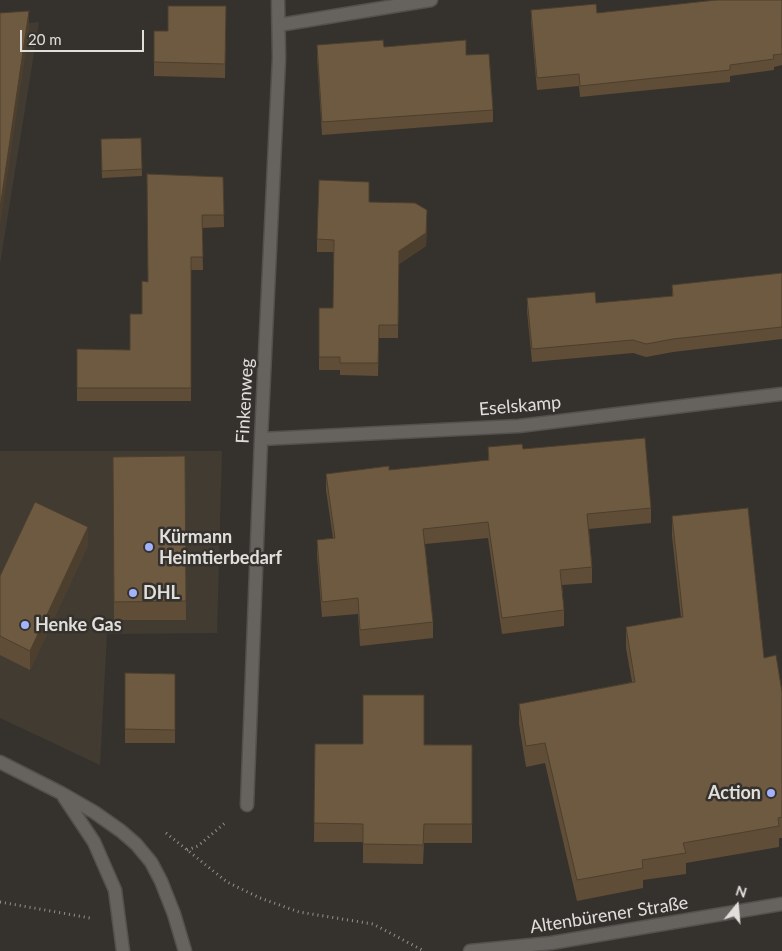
<!DOCTYPE html>
<meta charset="utf-8">
<style>
body{margin:0}
#map{position:relative;width:782px;height:951px;overflow:hidden;background:#35322e;font-family:Lato,sans-serif}
canvas{display:block}
.north{position:absolute;left:712px;top:881px;width:50px;height:50px;-webkit-text-stroke:4px #35322e;paint-order:stroke;rotate:17deg;font-size:14px;font-weight:700;line-height:20px;text-align:center;color:#e1dfdc}
.north::after{content:'';display:block;margin:auto;width:18px;height:22px;background:#e1dfdc;clip-path:polygon(50% 0,100% 100%,50% 72%,0 100%)}
.scale{position:absolute;left:20px;top:30px;width:124px;height:22px;box-sizing:border-box;border:2px solid #e1dfdc;border-top:0;padding-left:6px;font-size:15px;line-height:18px;white-space:nowrap;color:#e1dfdc;-webkit-text-stroke:4px #35322e;paint-order:stroke}
</style>
<div id="map">
<canvas width="782" height="951"></canvas>
<div class="north">N</div>
<div class="scale">20 m</div>
</div>
<script>
const context = document.querySelector('canvas').getContext('2d');
context.lineJoin = 'round';
function fillPath(path, color) { context.fillStyle = color; context.fill(path, 'evenodd'); }
const toPath = rows => new Path2D(rows.map(r => 'M' + r).join(''));
function strokePath(path, color, width, dash) { context.strokeStyle = color; context.lineWidth = width; context.lineCap = dash ? 'butt' : 'round'; context.setLineDash(dash || []); context.stroke(path); }
function drawText(font, color, halo, rows, align = 'center') {
  context.font = font + ' Lato,sans-serif'; context.lineWidth = 5; context.setLineDash([]); context.textBaseline = 'middle'; context.strokeStyle = halo; context.fillStyle = color; for (const [text, x, y, turn = 0] of rows) {
    context.save(); context.translate(x, y); context.rotate((+turn || 0) * Math.PI / 180); context.textAlign = isNaN(turn) ? turn : align; if (halo) context.strokeText(text, 0, 0); context.fillText(text, 0, 0); context.restore();
  }
}
fillPath(toPath([
 [39,22,0,264,0,26],
 [0,451,222,451,217,633,107,634,100,765,0,718]
]), '#423b32');
const minor = toPath([
 [279,25,431,0],
 [261,439,519,426,782,394],
 [0,762,61,793,94,812,121,831,136,844,151,862,161,881,174,914,185,951],
 [64,797,94,842,115,890,123,951],
 [247,805,261,439,279,58,278,0]
]);
const tertiary = toPath([
 [470,951,551,943,782,904]
]);
strokePath(minor, '#53504d', 15);
strokePath(tertiary, '#53504d', 15);
strokePath(toPath([
 [166,833,227,882,260,898,299,912,373,924,424,951],
 [187,850,198,846,225,823],
 [0,902,90,918]
]), '#93918e', 3, [1, 4]);
strokePath(minor, '#66625e', 12);
strokePath(tertiary, '#66625e', 12);
fillPath(toPath([
 [782,0,782,65,774,67,774,70,730,76,730,82,580,97,579,86,537,90,531,22,531,10,597,13],
 [226,6,225,78,154,76,154,31,168,31],
 [317,45,384,47,466,55,493,110,493,122,322,135,317,58],
 [141,138,142,176,102,178,101,139],
 [223,177,224,227,202,228,203,270,191,270,191,401,77,401,77,349,130,350,142,314],
 [369,202,427,223,426,246,399,264,398,338,379,338,378,376,340,375,340,370,319,370,319,308,333,308,334,252,317,252,317,239],
 [782,273,782,339,673,352,646,357,633,353,532,362,527,311,527,298,596,303,672,296,672,285],
 [488,447,523,449,651,508,651,523,589,529,592,567,592,583,562,585,564,610,564,626,502,634,488,538,425,544,433,622,433,638,360,646,358,614,322,617,317,556,317,540,333,538,326,490,326,474,389,470,488,460],
 [185,456,186,620,114,620,113,457],
 [672,516,764,658,782,692,782,838,779,838,779,847,686,863,686,874,643,880,643,888,577,901,545,763,526,767,519,724,519,704,632,682,626,648,626,627,681,618,672,536],
 [88,545,30,670,0,655,0,576],
 [125,673,175,674,175,743,125,743],
 [315,744,472,745,472,843,424,843,423,864,363,863,363,842,314,842]
]), '#5f4d37');
fillPath(toPath([
 [29,11,29,30,0,226,0,208],
 [427,210,426,246,399,264,398,338,399,251],
 [88,527,88,545,30,670,30,651]
]), '#4d3f2d');
const building = toPath([
 [716,0,782,0,782,54,773,55,774,59,730,65,730,70,580,86,579,74,537,78,531,10,596,4,597,13,716,0],
 [168,6,226,6,225,64,154,62,154,31,168,31,168,6],
 [29,11,0,208,0,13,29,11],
 [383,40,384,47,466,40,466,55,489,54,493,110,322,122,317,45,383,40],
 [141,138,142,169,102,171,101,139,141,138],
 [147,174,223,177,224,215,202,215,203,257,191,257,191,388,77,388,77,349,130,350,130,314,142,314,142,281,148,282,147,174],
 [319,180,369,182,369,202,415,203,427,210,426,233,399,251,398,325,379,325,378,363,340,363,340,357,319,357,319,308,333,308,334,240,317,239,319,180],
 [782,273,782,327,673,339,646,344,633,340,532,349,527,298,595,292,596,303,673,296,672,285,782,273],
 [645,438,651,508,587,514,592,567,560,570,564,610,502,618,488,522,423,529,433,622,360,630,358,598,322,602,317,540,335,538,326,474,389,466,389,470,489,460,488,447,522,444,523,449,645,438],
 [185,456,186,601,114,602,113,457,185,456],
 [35,502,88,527,30,651,0,636,0,576,35,502],
 [748,508,764,658,776,655,782,692,782,817,778,818,779,826,683,843,686,853,642,860,643,868,577,880,545,743,526,746,519,704,635,682,626,627,683,617,672,516,748,508],
 [125,673,175,674,175,730,125,729,125,673],
 [363,695,424,695,424,745,472,745,472,824,424,824,423,845,363,844,363,824,314,823,315,744,363,744,363,695]
]);
fillPath(building, '#6e5a40');
strokePath(building, '#4d3f2d', 1);
for (const [x, y, r, color] of [
 [149,547,5,"#a2b2fd"],
 [133,593,5,"#a2b2fd"],
 [25,625,5,"#a2b2fd"],
 [771,793,5,"#a2b2fd"]
]) { const dot = new Path2D(); dot.arc(x, y, r, 0, 2 * Math.PI); context.fillStyle = color; context.fill(dot); strokePath(dot, '#35322e', 2); }
drawText('18px', '#e1dfdc', '#35322e', [
 ["Finkenweg",245,401,-87],
 ["Eselskamp",520,406,-5],
 ["Altenbürener Straße",609,915,-9]
]);
drawText('bold 18px', '#e1dfdc', '#35322e', [
 ["Kürmann",159,537],
 ["Heimtierbedarf",159,558],
 ["DHL",143,593],
 ["Henke Gas",35,625],
 ["Action",761,793,"right"]
], 'left');
</script>
